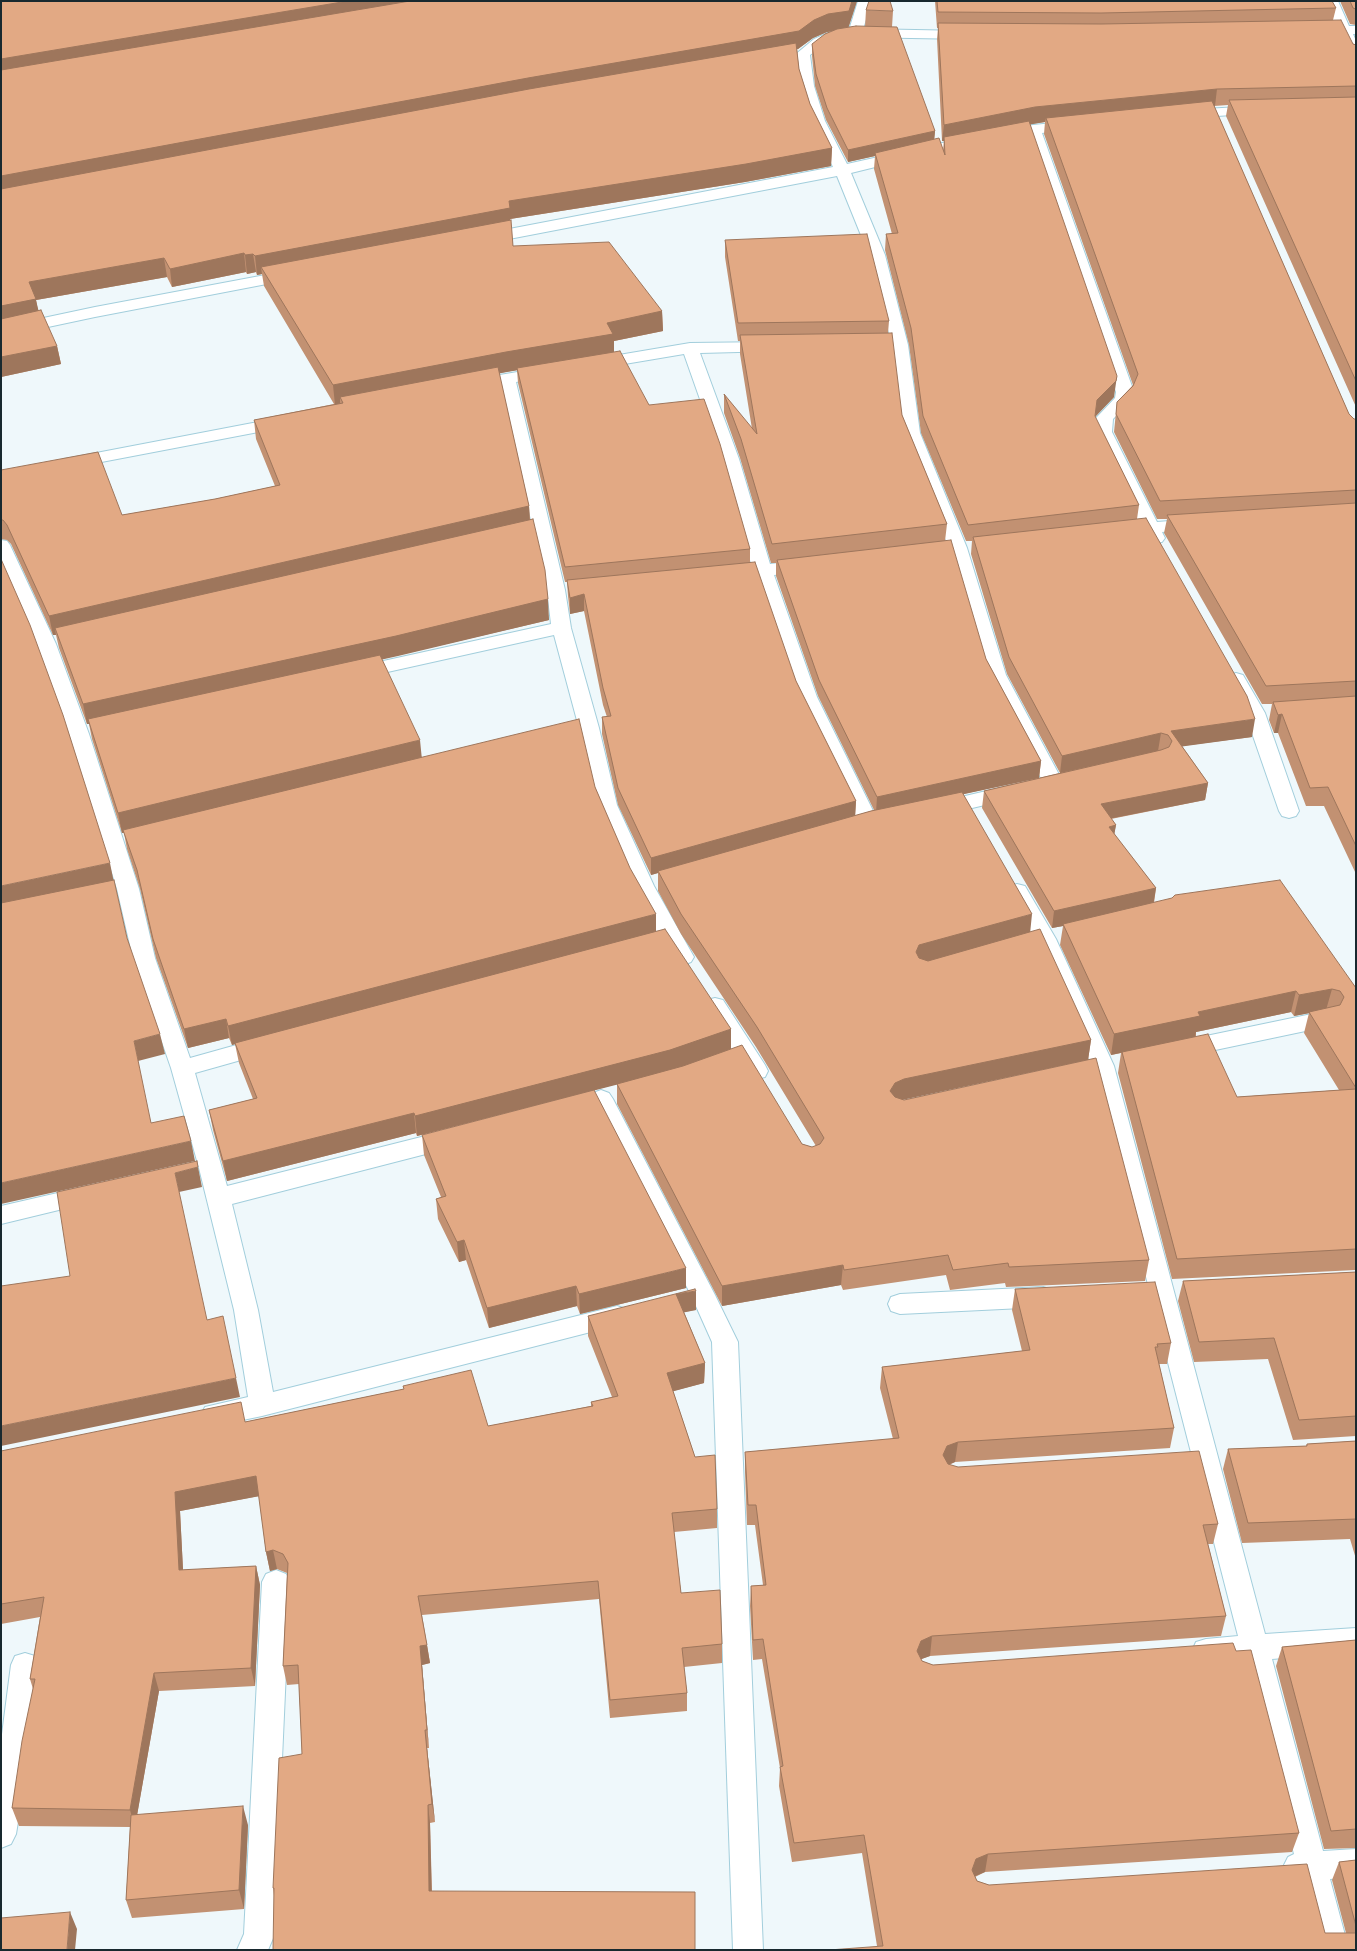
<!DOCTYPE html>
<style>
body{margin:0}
#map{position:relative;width:1357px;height:1951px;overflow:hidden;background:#eff8fb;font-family:Quicksand,sans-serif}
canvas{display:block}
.frame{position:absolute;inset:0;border:2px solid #18292f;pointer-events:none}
</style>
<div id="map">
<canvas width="1357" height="1951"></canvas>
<div class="frame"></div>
</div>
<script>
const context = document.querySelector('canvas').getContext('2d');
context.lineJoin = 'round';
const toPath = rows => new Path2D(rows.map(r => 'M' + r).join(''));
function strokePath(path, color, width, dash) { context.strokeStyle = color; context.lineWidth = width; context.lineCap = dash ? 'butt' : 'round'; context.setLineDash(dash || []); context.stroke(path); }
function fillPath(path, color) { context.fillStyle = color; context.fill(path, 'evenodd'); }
const street = toPath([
 [858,1,872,1,863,29,967,31,972,32,974,35,972,38,967,39,855,37,836,40,824,45,810,55,814,86,825,121,847,164,932,145,1033,125,1074,121,1079,122,1081,125,1079,128,1074,129,1042,133,1134,392,1129,403,1113,419,1112,432,1157,522,1195,519,1201,520,1204,524,1201,528,1195,529,1162,532,1165,538,1162,542,1156,543,1150,542,1145,534,1122,535,1116,534,1113,530,1116,526,1139,523,1094,432,1096,418,1115,398,1116,392,1028,135,932,153,851,173,885,255,908,345,920,433,967,548,1006,675,1063,782,1060,787,1053,789,1046,787,1043,782,986,675,949,548,902,433,892,345,869,255,837,176,483,244,477,242,475,239,477,236,483,234,833,167,811,121,800,86,796,54,814,39,828,33,849,30,858,1],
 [1324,1,1338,1,1349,26,1356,26,1356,34,1353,34,1356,41,1356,61,1351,60,1349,57,1339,35,1316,35,1311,34,1309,31,1311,28,1316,27,1335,26,1324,1],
 [1257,106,1262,107,1264,110,1262,113,1187,118,1182,117,1180,114,1182,111,1187,110,1257,106],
 [292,270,298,272,300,275,298,278,95,317,1,337,1,327,95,307,292,270],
 [771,342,777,343,779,347,777,351,700,353,739,459,770,564,805,560,812,562,814,566,812,570,805,572,774,575,817,697,879,823,876,828,869,830,862,828,859,823,797,697,756,577,728,581,721,579,719,575,721,571,752,567,721,459,684,354,595,369,589,368,587,364,589,360,595,359,690,343,771,342],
 [547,367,553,368,555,372,553,376,516,382,565,590,571,628,599,728,617,805,654,886,694,957,691,962,683,965,675,962,660,938,632,886,597,805,579,728,554,635,356,679,349,677,346,673,349,669,356,667,551,624,547,590,500,385,470,390,464,389,462,385,464,381,470,380,547,367],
 [284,417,290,418,293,422,290,426,70,468,64,467,61,463,64,459,70,458,284,417],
 [1,540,7,541,10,545,56,644,89,734,139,889,155,958,190,1058,265,1037,273,1039,276,1045,273,1051,195,1073,227,1186,453,1129,461,1132,465,1138,461,1144,453,1147,232,1204,258,1310,273,1392,617,1306,626,1309,629,1316,626,1323,262,1416,214,1426,205,1423,201,1415,205,1407,248,1397,234,1310,199,1168,171,1068,133,958,117,889,69,734,36,644,1,565,1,540],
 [1236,673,1243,675,1265,713,1299,811,1296,816,1289,818,1282,816,1279,811,1245,713,1226,679,1229,675,1236,673],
 [1012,785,1019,787,1022,792,1019,797,938,816,931,814,928,809,931,804,1012,785],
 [1017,884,1025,886,1056,939,1114,1066,1265,1634,1356,1628,1356,1652,1272,1659,1323,1851,1356,1849,1356,1877,1330,1879,1349,1950,1319,1950,1301,1881,1288,1877,1283,1867,1288,1857,1294,1854,1244,1661,1206,1663,1196,1660,1192,1651,1196,1642,1206,1639,1238,1636,1092,1066,1034,939,1006,891,1009,886,1017,884],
 [715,998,723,1000,765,1065,768,1071,765,1077,757,1079,749,1077,707,1012,704,1006,707,1000,715,998],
 [1326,1011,1334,1013,1337,1019,1334,1025,1182,1057,1174,1055,1171,1049,1174,1043,1182,1041,1326,1011],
 [601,1090,609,1093,613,1099,715,1295,738,1342,763,1950,733,1950,712,1342,691,1295,589,1099,593,1093,601,1090],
 [88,1186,96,1189,100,1195,96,1201,1,1224,1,1206,88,1186],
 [1043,1287,1052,1290,1055,1297,1052,1304,1043,1307,900,1314,891,1311,888,1304,891,1297,900,1294,1043,1287],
 [276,1570,286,1574,290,1582,274,1936,268,1950,237,1950,244,1934,262,1582,266,1574,276,1570],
 [25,1653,35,1656,39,1665,23,1791,16,1834,11,1844,1,1848,1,1742,11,1665,15,1656,25,1653]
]);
strokePath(street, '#a2cedc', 2);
fillPath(street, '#fff');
fillPath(toPath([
 [1,1,857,1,848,28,865,27,866,10,893,11,892,27,935,131,934,139,943,150,944,141,942,141,937,39,938,28,937,28,935,1,1332,1,1336,8,1333,20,1353,44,1356,45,1356,407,1226,116,1228,105,1214,106,1349,414,1354,419,1356,419,1356,874,1324,806,1306,806,1278,733,1274,733,1269,720,1272,704,1262,704,1164,533,1167,519,1157,519,1114,432,1117,402,1133,385,1044,134,1045,122,1030,124,1114,397,1095,417,1139,505,1137,519,1252,737,1182,746,1208,783,1205,800,1111,819,1116,825,1114,834,1156,888,1154,903,1356,988,1356,1270,1172,1279,1118,1073,1121,1053,1111,1055,1060,945,1063,926,1052,928,982,808,984,791,1060,773,1007,674,971,554,972,541,966,541,921,433,909,345,885,250,886,234,892,234,874,169,875,156,848,162,826,120,815,86,812,56,812,44,834,31,827,32,813,38,798,49,797,49,799,69,810,104,832,148,831,166,745,182,510,219,513,246,662,311,663,331,614,341,614,352,649,405,750,549,750,562,796,681,856,801,855,816,874,810,818,696,776,576,776,563,771,563,740,458,724,413,724,394,752,429,740,354,740,341,738,341,725,257,725,240,889,321,888,333,902,415,947,524,945,541,986,659,1041,761,1039,778,963,794,1030,932,1091,1040,1088,1060,902,1099,1149,1260,1145,1281,1006,1287,1005,1283,950,1290,946,1275,843,1290,841,1285,722,1306,617,1104,617,1084,417,1136,416,1133,227,1181,213,1130,209,1110,253,1099,239,1063,235,1044,232,1045,229,1038,188,1048,156,958,140,889,127,849,124,833,122,833,92,739,89,724,87,724,59,648,56,635,53,635,11,544,7,540,1,539,1,470,122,515,215,499,275,486,256,439,254,420,334,404,264,286,262,274,257,275,256,272,247,274,246,272,172,287,167,277,36,300,38,311,57,346,61,364,1,377],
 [517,370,518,383,565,582,567,582,568,596,570,614,584,611,603,705,607,717,602,717,602,734,618,805,651,875,658,873,658,891,681,934,756,1047,816,1146,812,1147,802,1144,731,1049,656,931,595,787,422,758,382,659,549,620,530,519,529,506,499,373],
 [1291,1012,1294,1016,1309,1013,1304,1033,1339,1090,1237,1097,1196,1036,1196,1032],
 [1340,1,1356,1,1356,25,1350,24],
 [422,1135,686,1288,580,1314,577,1306,489,1328,466,1260,459,1262,438,1219,436,1199,441,1197,424,1155],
 [1356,1272,1356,1436,1293,1440,1268,1359,1194,1362,1178,1301,1183,1281],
 [1015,1289,1171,1343,1167,1364,1159,1364,1174,1428,1170,1448,955,1462,949,1465,958,1467,1218,1524,1213,1544,1208,1544,1226,1616,1221,1636,930,1656,921,1659,922,1661,933,1665,1236,1651,1299,1833,1292,1852,985,1872,975,1877,977,1881,989,1885,1325,1933,1346,1933,1332,1880,1339,1862,1356,1860,1356,1950,877,1946,862,1853,792,1862,779,1786,780,1768,762,1659,753,1660,750,1606,751,1586,763,1585,755,1525,747,1525,745,1472,745,1452,893,1439,880,1388,882,1367,1022,1351,1012,1310],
 [696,1310,684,1312,705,1363,704,1383,673,1391,695,1457,717,1509,717,1528,674,1532,681,1593,722,1644,722,1663,684,1667,687,1693,687,1711,610,1718,599,1599,422,1615,430,1663,422,1665,429,1748,427,1748,435,1822,430,1823,432,1891,274,1896,273,1888,302,1754,299,1684,287,1685,283,1666,287,1574,287,1573,277,1569,270,1571,266,1552,259,1496,180,1511,183,1570,256,1566,260,1585,255,1686,159,1691,137,1815,248,1825,244,1909,132,1918,126,1900,130,1827,19,1826,12,1808,33,1689,30,1679,40,1617,1,1624,1,1451,245,1422,404,1389,403,1386,488,1426,591,1406,591,1402,612,1397,588,1336,588,1316],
 [1356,1441,1356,1559,1350,1539,1242,1543,1223,1469,1228,1449,1306,1446,1307,1444],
 [1356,1640,1356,1848,1324,1849,1276,1666,1282,1647]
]), '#c29172');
fillPath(toPath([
 [348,1,450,1,1,77,1,59],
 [852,1,857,1,848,29,827,32,813,38,798,49,529,96,1,194,1,176,814,20],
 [1217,89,1215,106,1047,122,1046,118,1045,122,1033,124,944,141,944,137,944,141,942,141,944,125,1035,107],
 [935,131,934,143,875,153,875,156,848,162,848,150],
 [832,148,831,166,745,182,510,219,511,227,261,267,262,274,257,275,255,256,509,201],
 [244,253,246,272,172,287,170,269],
 [253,254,256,272,247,274,245,255],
 [164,258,167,277,36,300,40,317,1,325,1,306,29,282],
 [662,311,663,331,614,341,614,354,507,372,343,403,340,397,340,404,335,405,333,385,607,323],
 [57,346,61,364,1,377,1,357],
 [1117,376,1114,397,1095,417,1097,400],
 [529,506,530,526,55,628,56,635,53,635,49,616],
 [584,594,584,611,570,614,570,598],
 [548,599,549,620,398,656,89,724,88,719,89,724,87,724,83,704],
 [1282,714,1278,733,1274,733,1278,715],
 [1255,719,1252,737,1171,748,1172,741,1171,731],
 [1161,733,1158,751,1060,773,1062,756],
 [420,740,422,760,123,830,124,833,122,833,118,813],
 [1041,761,1039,778,876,813,877,797],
 [1208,783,1205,800,1098,821,1101,804],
 [856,801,855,818,658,871,658,873,651,875,651,858],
 [1116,825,1113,842,1109,827],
 [110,863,114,883,1,907,1,886],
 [1156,888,1153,906,1063,924,1063,926,1052,928,1054,911],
 [656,914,656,933,232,1045,228,1026],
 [1032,914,1030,934,914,973,916,952,919,945],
 [1332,989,1326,1010,1294,1016,1299,995],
 [1296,991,1291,1012,1196,1032,1195,1037,1111,1055,1114,1034,1198,1012],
 [226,1019,229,1038,188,1048,184,1029],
 [731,1029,731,1049,670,1071,417,1136,415,1116],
 [160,1034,165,1054,138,1061,134,1041],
 [1091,1040,1088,1060,902,1100,893,1103,890,1091,895,1083,904,1079],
 [414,1113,416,1133,227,1181,223,1161],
 [191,1141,195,1161,1,1204,1,1183],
 [198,1167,202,1187,179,1192,175,1173],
 [464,1240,466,1260,459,1262,457,1242],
 [843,1265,841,1285,722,1306,722,1286],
 [686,1268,686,1288,580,1314,579,1294],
 [576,1286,577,1306,489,1328,487,1308],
 [696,1291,696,1310,676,1314,676,1294],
 [705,1363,704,1383,667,1393,667,1373],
 [236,1378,240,1397,1,1446,1,1426],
 [958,1442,955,1462,945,1466,943,1455,947,1446],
 [256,1476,260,1496,180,1511,184,1589,179,1570,175,1492],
 [273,1550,277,1569,270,1571,266,1552],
 [256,1566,260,1585,255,1686,251,1668],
 [932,1636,930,1656,919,1660,917,1651,921,1641],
 [427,1645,430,1663,422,1665,429,1748,427,1730,420,1646],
 [154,1673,159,1691,135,1827,130,1810],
 [425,1730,427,1748,435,1822,432,1804],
 [428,1805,430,1823,432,1908,429,1891],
 [243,1806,248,1825,244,1909,239,1890],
 [988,1854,985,1872,973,1877,972,1870,976,1859],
 [70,1912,77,1929,75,1950,67,1950]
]), '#9e765c');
const building = toPath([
 [1,1,348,1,1,59,1,1],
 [410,1,852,1,849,11,828,14,814,20,799,31,528,78,1,176,1,70,410,1],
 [869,1,890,1,893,11,866,10,869,1],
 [937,1,1332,1,1336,8,1101,13,938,12,937,1],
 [1350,1,1356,1,1356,9,1353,8,1350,1],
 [1341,20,1353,44,1356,45,1356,86,1217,89,1035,107,944,125,938,23,1101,24,1341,20],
 [856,26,897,27,935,131,848,150,827,108,816,74,812,44,825,34,837,29,856,26],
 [796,43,799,69,810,104,832,148,746,164,509,201,510,208,255,256,253,254,245,255,244,253,170,269,164,258,29,282,36,299,1,306,1,189,529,89,796,43],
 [1356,97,1356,381,1229,100,1356,97],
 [1212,101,1349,414,1354,419,1356,419,1356,490,1160,501,1116,414,1117,402,1133,386,1138,374,1046,118,1212,101],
 [1029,121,1117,376,1116,381,1097,400,1095,416,1139,505,968,525,923,416,911,328,886,234,898,233,875,153,939,138,945,155,944,137,1029,121],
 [511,220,513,246,609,242,662,311,607,323,613,334,506,352,333,385,261,267,511,220],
 [867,234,889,321,738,323,725,240,867,234],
 [41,310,57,346,1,357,1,319,41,310],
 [892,333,902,415,947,524,772,544,741,439,724,394,757,434,740,335,892,333],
 [620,351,649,405,704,399,720,444,750,549,565,567,517,368,620,351],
 [498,367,529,506,49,616,7,525,3,520,1,520,1,470,98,452,122,515,215,499,280,485,254,420,343,403,340,397,498,367],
 [1356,503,1356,681,1266,686,1167,515,1356,503],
 [1146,518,1247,696,1255,719,1171,731,1208,783,1101,804,1116,825,1109,827,1156,888,1054,911,984,791,1161,750,1169,747,1172,741,1168,735,1161,733,1062,756,1009,657,973,537,1146,518],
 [533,519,545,570,548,599,396,636,83,704,55,628,533,519],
 [951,540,986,659,1041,761,877,797,819,680,777,560,951,540],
 [1,559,30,625,63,715,110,863,1,886,1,559],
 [755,562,796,681,856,801,651,858,618,788,602,717,611,716,603,688,584,594,570,598,567,580,755,562],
 [380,655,420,740,118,813,88,719,380,655],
 [1356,696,1356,846,1328,787,1310,788,1282,714,1278,715,1273,702,1356,696],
 [579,719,595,787,630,868,656,914,228,1026,226,1019,184,1029,153,939,137,870,123,830,579,719],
 [962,792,1032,914,919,945,916,952,919,958,928,961,1040,929,1091,1040,904,1079,895,1083,890,1091,895,1097,904,1100,1096,1058,1149,1260,1009,1267,1008,1263,953,1270,948,1255,844,1270,843,1265,722,1286,617,1084,683,1066,742,1045,802,1144,812,1147,820,1144,824,1138,757,1027,681,914,658,871,871,811,962,792],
 [114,880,127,938,160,1034,134,1041,151,1123,184,1116,191,1141,1,1183,1,903,114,880],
 [1280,880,1356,988,1356,1088,1309,1012,1340,1005,1344,997,1340,991,1332,989,1299,995,1296,991,1198,1012,1200,1016,1114,1034,1063,924,1172,898,1175,895,1280,880],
 [665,929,731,1029,670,1050,415,1116,414,1113,223,1161,209,1110,257,1098,235,1043,665,929],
 [1208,1034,1237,1097,1356,1089,1356,1249,1177,1259,1122,1052,1208,1034],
 [594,1090,686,1268,579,1294,576,1286,487,1308,464,1240,457,1242,436,1199,446,1196,422,1135,594,1090],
 [197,1161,198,1167,175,1173,207,1320,223,1316,236,1378,1,1426,1,1286,70,1276,57,1192,197,1161],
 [1356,1272,1356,1416,1299,1420,1274,1338,1199,1342,1183,1281,1356,1272],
 [1155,1282,1171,1343,1157,1344,1158,1347,1155,1347,1174,1428,958,1442,947,1446,943,1455,948,1464,958,1467,1199,1451,1218,1524,1203,1525,1226,1616,932,1636,921,1641,917,1651,922,1661,933,1665,1233,1643,1236,1651,1251,1650,1299,1833,988,1854,976,1859,972,1870,977,1881,989,1885,1307,1864,1325,1933,1356,1933,1356,1950,829,1950,883,1946,864,1835,794,1843,780,1767,783,1766,763,1639,753,1640,751,1586,766,1585,756,1505,748,1505,745,1452,899,1438,882,1367,1030,1350,1015,1289,1155,1282],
 [695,1289,696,1291,676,1294,705,1363,667,1373,695,1457,715,1455,717,1509,672,1513,681,1593,720,1590,722,1644,682,1648,687,1693,610,1700,598,1581,418,1596,427,1645,420,1646,427,1730,425,1730,432,1804,428,1805,429,1891,695,1892,695,1950,273,1950,274,1888,273,1888,279,1758,302,1754,298,1665,283,1666,288,1563,283,1554,273,1550,266,1552,256,1476,175,1492,179,1570,256,1566,251,1668,154,1673,130,1810,12,1808,22,1741,35,1679,30,1679,44,1597,1,1604,1,1451,241,1402,245,1422,404,1389,403,1386,471,1370,488,1426,593,1406,591,1402,618,1396,588,1316,695,1289],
 [1356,1441,1356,1519,1248,1523,1228,1449,1307,1446,1307,1444,1356,1441],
 [1356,1640,1356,1829,1331,1831,1282,1647,1356,1640],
 [243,1806,239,1890,126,1900,131,1815,243,1806],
 [1356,1860,1356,1926,1339,1862,1356,1860],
 [70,1912,67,1950,1,1950,1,1918,70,1912]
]);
fillPath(building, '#e2a984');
strokePath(building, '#9e765c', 1);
</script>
